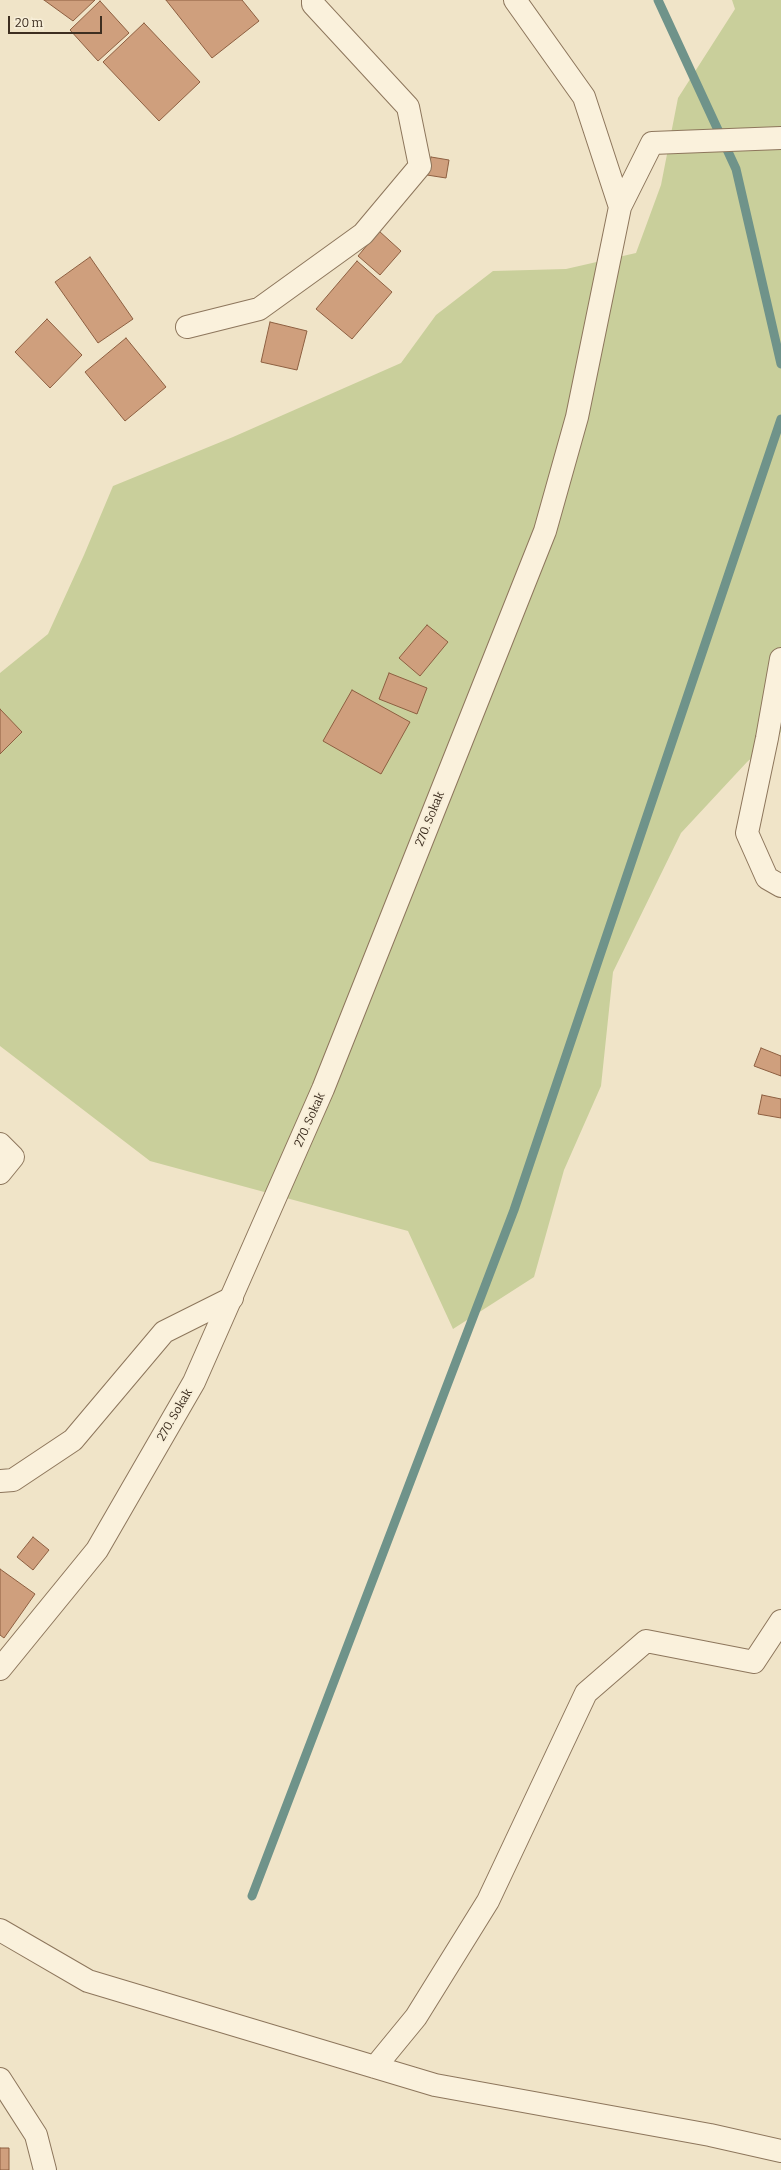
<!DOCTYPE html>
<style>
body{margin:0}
#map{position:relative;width:781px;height:2170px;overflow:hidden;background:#f0e4c8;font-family:Bitter,serif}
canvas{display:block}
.scale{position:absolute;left:8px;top:16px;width:94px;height:18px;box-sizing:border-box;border:2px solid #3d2e20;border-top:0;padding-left:5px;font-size:12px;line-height:14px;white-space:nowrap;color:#3d2e20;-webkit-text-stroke:3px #f7eed8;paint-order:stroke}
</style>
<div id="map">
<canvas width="781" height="2170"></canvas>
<div class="scale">20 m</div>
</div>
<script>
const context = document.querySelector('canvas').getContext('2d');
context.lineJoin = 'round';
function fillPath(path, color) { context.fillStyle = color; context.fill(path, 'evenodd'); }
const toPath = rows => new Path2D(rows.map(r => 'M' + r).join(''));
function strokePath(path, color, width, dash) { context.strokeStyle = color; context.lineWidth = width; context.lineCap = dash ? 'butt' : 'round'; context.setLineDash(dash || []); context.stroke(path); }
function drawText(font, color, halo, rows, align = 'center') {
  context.font = font + ' Bitter,serif'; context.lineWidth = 3.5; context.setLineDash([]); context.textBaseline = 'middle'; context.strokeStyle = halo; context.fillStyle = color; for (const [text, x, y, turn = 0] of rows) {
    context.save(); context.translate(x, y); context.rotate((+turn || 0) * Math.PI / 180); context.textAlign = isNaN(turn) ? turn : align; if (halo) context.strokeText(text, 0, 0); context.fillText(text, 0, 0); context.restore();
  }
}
fillPath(toPath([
 [732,0,781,0,781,732,747,762,681,833,613,972,601,1086,564,1170,534,1277,453,1329,408,1231,150,1161,0,1046,0,673,48,634,84,555,113,486,233,437,401,363,436,315,493,271,566,269,636,253,661,185,678,98,735,9]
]), '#c9cf9b');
strokePath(toPath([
 [658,0,736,169,781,364],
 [252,1896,514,1210,781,419]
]), '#6f938a', 9);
const building = toPath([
 [44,0,95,0,73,21,44,0],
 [166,0,242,0,259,21,212,58,166,0],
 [100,1,129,33,98,61,70,30,100,1],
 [144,23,200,82,159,121,103,62,144,23],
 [431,157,449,160,446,178,427,175,431,157],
 [379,231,401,251,380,275,358,256,379,231],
 [90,257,133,319,98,343,55,282,90,257],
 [357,261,392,292,352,339,316,309,357,261],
 [47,319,82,355,50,388,15,352,47,319],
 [270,322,307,331,297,370,261,362,270,322],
 [126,338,166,387,125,421,85,372,126,338],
 [427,625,448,642,420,676,399,658,427,625],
 [389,673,427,688,417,714,379,699,389,673],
 [352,690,410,722,381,774,323,741,352,690],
 [0,709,22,732,0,754,0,709],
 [761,1048,781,1056,781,1076,754,1066,761,1048],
 [762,1095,781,1099,781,1118,758,1114,762,1095],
 [33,1537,49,1550,33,1570,17,1557,33,1537],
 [0,1569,35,1594,4,1638,0,1635,0,1569],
 [0,2148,9,2148,9,2170,0,2170,0,2148]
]);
fillPath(building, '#cf9f7d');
strokePath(building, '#8d5f41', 1);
const minor = toPath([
 [187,327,259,309,363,234,420,166,408,107,313,4,313,0],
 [781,659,767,738,747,833,767,878,781,886],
 [0,1144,13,1157,0,1173],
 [0,1481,13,1480,73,1440,164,1332,232,1298],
 [0,1930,88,1981,435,2085,710,2135,781,2151],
 [375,2067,416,2017,488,1901,586,1693,646,1641,754,1662,781,1621]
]);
const tertiary = toPath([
 [620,207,652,143,781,138],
 [0,1669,97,1550,194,1382,323,1089,545,531,577,417,620,207,584,97,515,0],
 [0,2079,36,2135,45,2170]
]);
strokePath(minor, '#8d765c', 24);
strokePath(tertiary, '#8d765c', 24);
strokePath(minor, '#faf1dc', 22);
strokePath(tertiary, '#faf1dc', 22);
drawText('12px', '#3d2e20', '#f7eed8', [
 ["270. Sokak",430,819,-68],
 ["270. Sokak",310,1120,-66],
 ["270. Sokak",175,1415,-60]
]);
</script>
